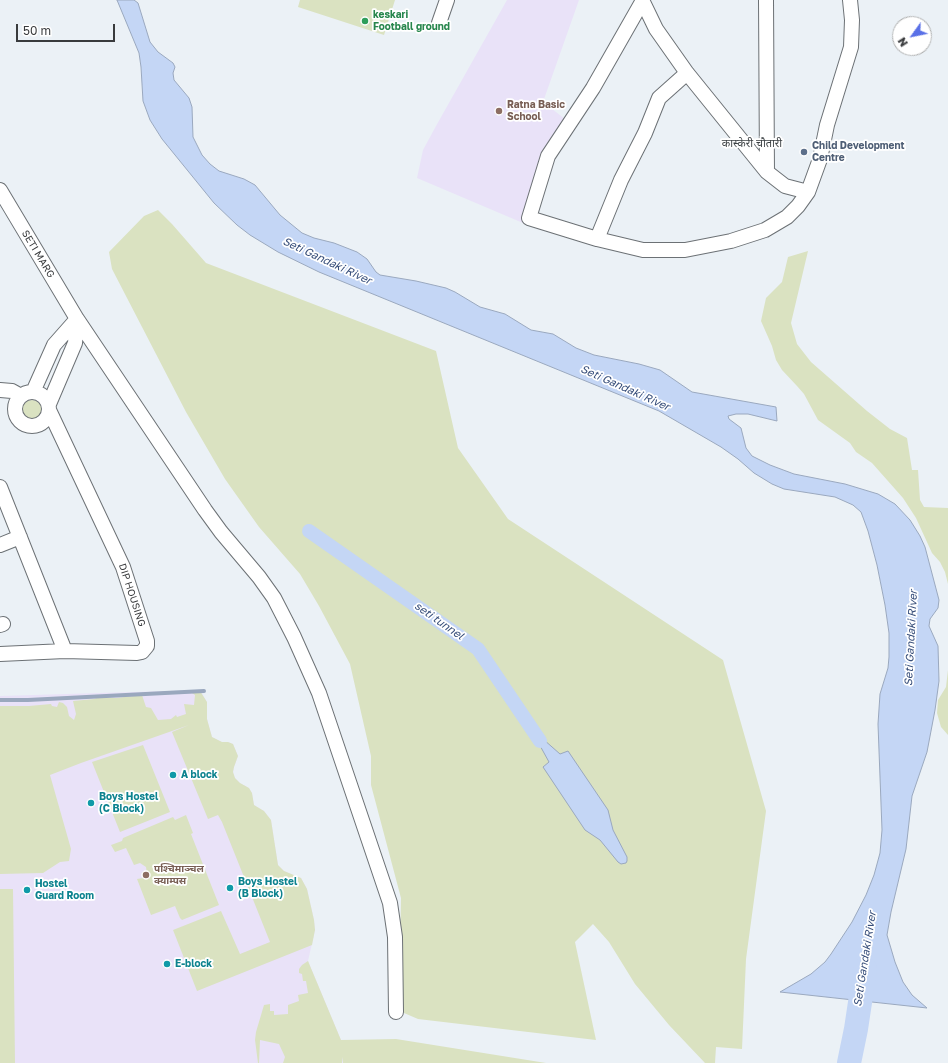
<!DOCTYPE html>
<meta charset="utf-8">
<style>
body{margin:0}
#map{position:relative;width:948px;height:1063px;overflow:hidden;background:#ebf1f6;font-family:"Golos Text",sans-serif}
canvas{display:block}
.north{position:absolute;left:892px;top:16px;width:40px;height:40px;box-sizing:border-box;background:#fff;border:1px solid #b0b1b1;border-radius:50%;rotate:237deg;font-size:11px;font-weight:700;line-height:16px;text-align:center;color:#393b3d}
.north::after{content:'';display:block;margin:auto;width:14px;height:18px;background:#5970e7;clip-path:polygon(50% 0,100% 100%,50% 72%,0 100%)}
.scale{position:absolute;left:16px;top:24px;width:99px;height:18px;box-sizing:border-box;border:2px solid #393b3d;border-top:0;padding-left:5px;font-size:12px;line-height:14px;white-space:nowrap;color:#393b3d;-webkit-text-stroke:3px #fff;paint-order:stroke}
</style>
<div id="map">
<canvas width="948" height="1063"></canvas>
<div class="north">N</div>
<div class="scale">50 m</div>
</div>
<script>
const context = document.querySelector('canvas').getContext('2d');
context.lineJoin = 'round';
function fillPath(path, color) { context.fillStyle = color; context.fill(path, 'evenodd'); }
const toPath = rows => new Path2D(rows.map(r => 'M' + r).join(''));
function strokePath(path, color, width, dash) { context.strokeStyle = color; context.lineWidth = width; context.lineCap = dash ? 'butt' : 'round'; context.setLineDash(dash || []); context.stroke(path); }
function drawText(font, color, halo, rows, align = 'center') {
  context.font = font + ' "Golos Text","Noto Sans Devanagari",sans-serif'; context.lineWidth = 3.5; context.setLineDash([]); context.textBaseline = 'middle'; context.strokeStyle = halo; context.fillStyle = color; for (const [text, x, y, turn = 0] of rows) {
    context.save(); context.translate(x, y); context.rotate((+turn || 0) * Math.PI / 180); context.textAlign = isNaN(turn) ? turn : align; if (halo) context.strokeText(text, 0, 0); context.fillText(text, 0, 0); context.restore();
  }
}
fillPath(toPath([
 [507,0,579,0,543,102,565,119,523,223,417,178,423,150,436,126],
 [200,690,207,702,207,719,212,737,222,742,228,742,233,744,238,756,234,767,233,772,235,778,240,783,249,788,252,793,254,805,264,811,271,820,278,865,284,871,301,878,307,889,314,920,315,930,308,961,341,1040,343,1063,0,1063,0,696]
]), '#e9e2f8');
fillPath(toPath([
 [300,0,395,0,384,35,298,7],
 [158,210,172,224,206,263,436,351,458,448,508,519,723,660,766,811,746,959,742,1049,716,1047,715,1063,705,1063,669,1025,635,984,609,942,593,924,575,942,596,1040,418,1019,404,1013,399,1005,401,898,371,785,371,756,350,664,319,606,300,574,259,527,225,479,186,412,112,269,109,252,144,216],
 [808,251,791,323,797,344,811,362,867,411,890,429,907,438,912,470,918,470,920,500,924,507,948,508,948,584,945,572,940,562,932,553,916,518,903,498,872,463,856,452,850,443,818,420,804,394,797,386,782,370,776,360,772,346,761,321,766,298,782,282,788,257],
 '22 410a10 10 0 1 1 20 0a10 10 0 1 1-20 0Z',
 [948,670,948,735,941,727,937,713,938,700,946,687],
 [200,691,207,702,207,719,212,737,222,742,228,742,233,744,238,756,234,767,233,772,235,778,240,783,249,788,252,793,254,805,264,811,271,820,278,865,284,871,301,878,307,889,314,920,315,930,312,945,197,991,173,930,221,911,240,954,270,942,222,822,218,815,208,819,172,732,189,725,81,763,50,775,71,849,69,861,60,862,43,873,0,874,0,706,29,706,51,704,52,706,57,707,59,702,63,703,67,707,69,716,74,720,76,714,73,701,94,699,99,697,116,698,142,695,146,707,151,708,158,720,171,719,176,715,177,717,186,714,184,704,194,705,195,695,192,693],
 [143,745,170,812,120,832,92,762],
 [186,815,193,833,191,834,219,905,182,920,180,918,175,906,151,915,137,879,143,878,147,874,146,867,140,863,134,865,126,848,115,852,111,845,122,841,123,838,173,817,175,820],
 [0,889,13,889,15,1063,0,1063],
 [308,961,341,1040,396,1039,546,1063,343,1063,342,1057,342,1063,283,1063,285,1057,279,1044,260,1040,259,1063,258,1063,255,1040,256,1032,264,1005,270,1004,270,1011,274,1011,274,1015,288,1014,288,1005,299,1001,298,995,308,993,306,981,303,981,302,974,299,973,299,969,302,965]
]), '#dae2c1');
const water = toPath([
 [117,0,134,0,138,3,150,42,158,52,173,63,175,67,173,73,174,80,189,98,192,107,193,137,202,155,210,164,219,171,244,179,255,185,280,215,302,233,314,238,334,243,357,252,367,259,376,272,380,275,416,281,446,288,455,292,480,307,505,314,531,330,553,334,576,348,594,355,639,364,660,370,692,392,776,407,777,421,748,414,736,414,728,416,729,419,741,428,746,448,752,456,770,465,794,474,845,484,878,494,895,504,910,520,920,536,925,547,939,600,938,608,930,619,929,626,938,646,939,681,935,710,927,752,912,796,906,849,891,912,887,935,895,962,903,982,912,995,927,1008,780,992,811,974,825,962,831,954,852,922,866,895,874,875,880,853,882,830,878,724,880,694,888,668,889,657,889,633,885,605,877,565,868,531,861,512,853,505,835,497,784,489,772,484,754,473,738,459,721,447,659,411,319,272,278,252,250,235,237,225,214,203,162,139,150,120,143,101,141,67,139,53,117,0],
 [543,739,560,754,568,751,608,810,613,830,627,857,627,861,626,863,621,864,618,862,600,840,585,830,543,767,549,762,538,742,543,739]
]);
fillPath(water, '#c4d6f5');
strokePath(water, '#9aa8be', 1);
strokePath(toPath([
 [0,700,28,700,204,691]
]), '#9aa8be', 4);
strokePath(toPath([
 [309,531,478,649,540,741]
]), '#c4d6f5', 14);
strokePath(toPath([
 [849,1063,856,1029,865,969]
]), '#c4d6f5', 24);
const street = toPath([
 [642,0,656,29,687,73,767,172,785,186,808,192],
 [766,0,767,172],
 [642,2,593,88,548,156,529,218,597,239,643,250,685,250,731,241,765,230,787,217,798,206,808,192,820,159,827,125,851,47,852,20,850,0],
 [439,23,447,0],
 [0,190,77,319,205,510,221,532,259,577,274,598,294,637,319,693,390,903,395,937,396,1012],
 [597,239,621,180,645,133,659,98,687,73],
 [0,390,12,391,21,396],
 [33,392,54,345,77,319],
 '15 409a17 17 0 1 1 34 0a17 17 0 1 1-34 0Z',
 [49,404,75,343,77,319],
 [0,487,65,651],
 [0,545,20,537],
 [0,625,3,624],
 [0,654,65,651,137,653,142,652,147,646,147,641,123,567,49,410]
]);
strokePath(street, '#6c7175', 16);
strokePath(street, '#fff', 14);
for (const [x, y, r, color] of [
 [365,21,4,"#2e9e5b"],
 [499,111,4,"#8d6e63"],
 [804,152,4,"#5c6f8a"],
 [173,775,4,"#0f9aa8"],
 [91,803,4,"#0f9aa8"],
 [146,875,4,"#8d6e63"],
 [230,888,4,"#0f9aa8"],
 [27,890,4,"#0f9aa8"],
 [167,964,4,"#0f9aa8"]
]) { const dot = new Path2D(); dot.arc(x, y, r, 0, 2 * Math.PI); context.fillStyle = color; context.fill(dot); strokePath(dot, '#fff', 1.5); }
drawText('bold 10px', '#27864d', '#fff', [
 ["keskari",373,15],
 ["Football ground",373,27]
], 'left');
drawText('bold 10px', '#785e54', '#fff', [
 ["Ratna Basic",507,105],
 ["School",507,117],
 ["पश्‍चिमाञ्‍चल",154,869],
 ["क्याम्पस",154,881]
], 'left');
drawText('bold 10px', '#4e5e75', '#fff', [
 ["Child Development",812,146],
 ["Centre",812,158]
], 'left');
drawText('10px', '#393b3d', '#fff', [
 ["SETI MARG",38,254,59],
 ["DIP HOUSING",132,595,72]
]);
drawText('bold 10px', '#0d838f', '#fff', [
 ["A block",181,775],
 ["Boys Hostel",99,797],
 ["(C Block)",99,809],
 ["Boys Hostel",238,882],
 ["(B Block)",238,894],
 ["Hostel",35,884],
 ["Guard Room",35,896],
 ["E-block",175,964]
], 'left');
drawText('11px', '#3a3f42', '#fff', [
 ["कास्केरी चौतारी",752,144]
]);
drawText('italic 11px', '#374e7a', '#fff', [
 ["Seti Gandaki River",327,261,25],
 ["Seti Gandaki River",625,388,24],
 ["seti tunnel",439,621,35],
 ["Seti Gandaki River",911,638,-87],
 ["Seti Gandaki River",865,959,-81]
]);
</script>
